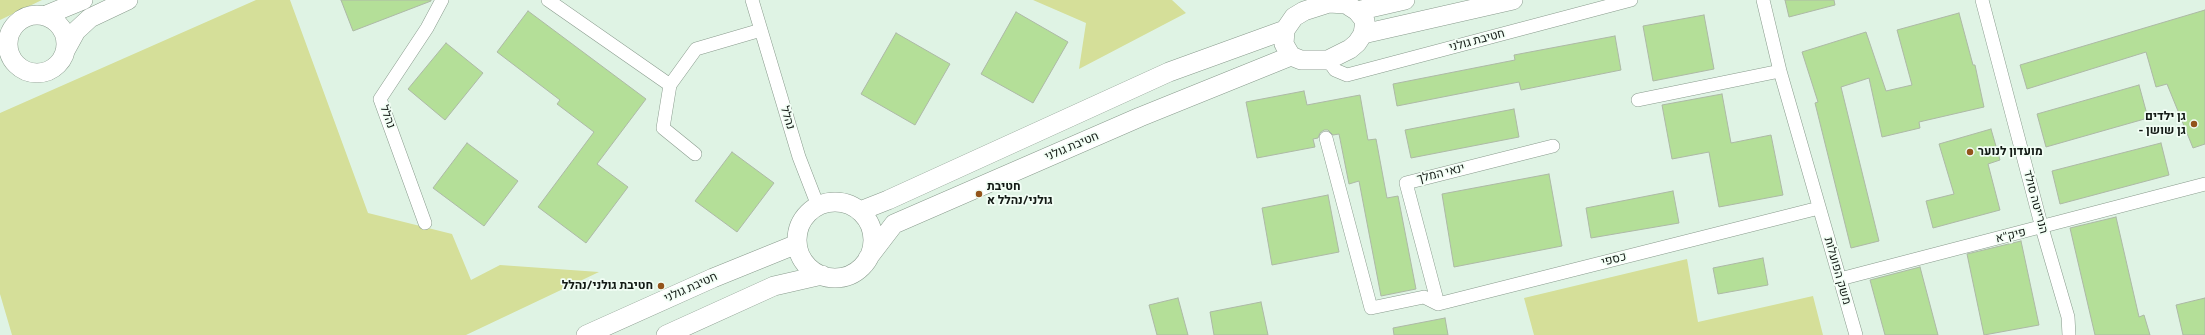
<!DOCTYPE html>
<meta charset="utf-8">
<style>
body{margin:0}
canvas{display:block;background:#dff3e4}
</style>
<canvas width="2205" height="335"></canvas>
<script>
const context = document.querySelector('canvas').getContext('2d');
context.lineJoin = 'round';
function fillPath(path, color) { context.fillStyle = color; context.fill(path, 'evenodd'); }
const toPath = rows => new Path2D(rows.map(r => 'M' + r).join(''));
function strokePath(path, color, width, dash) { context.strokeStyle = color; context.lineWidth = width; context.lineCap = dash ? 'butt' : 'round'; context.setLineDash(dash || []); context.stroke(path); }
function drawText(font, color, halo, rows, align = 'center') {
  context.font = font + ' "Titillium Web",Heebo,sans-serif'; context.lineWidth = 3.5; context.setLineDash([]); context.textBaseline = 'middle'; context.strokeStyle = halo; context.fillStyle = color; for (const [text, x, y, turn = 0] of rows) {
    context.save(); context.translate(x, y); context.rotate((+turn || 0) * Math.PI / 180); context.textAlign = isNaN(turn) ? turn : align; if (halo) context.strokeText(text, 0, 0); context.fillText(text, 0, 0); context.restore();
  }
}
fillPath(toPath([
 [0,0,42,0,0,20],
 [256,0,290,0,368,213,452,234,471,280,500,265,599,272,466,335,12,335,0,294,0,113],
 [1033,0,1172,0,1186,13,1079,69,1086,23],
 [1687,259,1698,322,1813,296,1823,335,1534,335,1524,298]
]), '#d5df99');
const building = toPath([
 [341,0,431,0,431,1,353,31,341,0],
 [1785,0,1834,0,1835,5,1789,17,1785,0],
 [2205,10,2205,144,2193,148,2167,84,2156,87,2146,52,2027,89,2020,65,2205,10],
 [528,11,646,99,597,164,628,187,586,243,538,207,594,132,557,104,560,100,497,52,528,11],
 [1016,12,1068,42,1033,103,981,74,1016,12],
 [1959,13,1973,65,1975,65,1984,107,1919,122,1920,128,1882,137,1869,78,1841,87,1879,241,1851,248,1815,103,1818,102,1802,52,1866,32,1886,91,1912,85,1897,30,1959,13],
 [1704,15,1714,69,1653,81,1643,26,1704,15],
 [896,33,950,64,915,125,861,94,896,33],
 [1615,36,1621,70,1521,90,1519,82,1397,106,1393,84,1515,60,1514,55,1615,36],
 [446,43,483,73,445,120,408,89,446,43],
 [2139,85,2148,118,2046,147,2037,114,2139,85],
 [1304,91,1307,105,1360,95,1368,140,1376,139,1387,198,1398,196,1416,289,1381,296,1359,181,1349,184,1339,134,1333,135,1328,130,1324,130,1320,133,1318,138,1313,139,1315,147,1257,158,1246,102,1304,91],
 [1722,94,1731,143,1771,135,1783,195,1719,207,1709,152,1672,159,1662,105,1722,94],
 [1514,109,1519,137,1411,158,1405,130,1514,109],
 [1991,129,2000,160,1988,164,2000,210,1933,228,1926,201,1954,194,1939,144,1991,129],
 [467,143,518,181,484,226,433,188,467,143],
 [2161,143,2169,175,2060,204,2052,171,2161,143],
 [732,152,774,183,737,232,695,201,732,152],
 [1549,174,1562,246,1454,267,1442,194,1549,174],
 [1673,191,1679,223,1591,238,1586,208,1673,191],
 [1328,195,1339,252,1272,265,1262,208,1328,195],
 [2116,217,2139,317,2144,315,2150,335,2095,335,2070,228,2116,217],
 [2021,241,2039,325,1984,335,1967,254,2021,241],
 [1763,258,1768,285,1718,294,1713,268,1763,258],
 [1920,267,1938,335,1885,335,1870,280,1920,267],
 [1178,298,1188,335,1157,335,1149,305,1178,298],
 [2205,298,2205,335,2183,335,2176,305,2205,298],
 [1261,302,1268,335,1214,335,1210,312,1261,302],
 [1445,318,1448,335,1394,335,1393,328,1445,318]
]);
fillPath(building, '#b4df98');
strokePath(building, '#adb9a6', 1);
const street = toPath([
 [548,0,670,85],
 [752,0,799,157,818,206],
 [1763,0,1780,71,1856,335],
 [1982,0,2042,228,2068,317,2069,335],
 [1328,60,1335,70,1347,75,1631,0],
 [1638,100,1780,71],
 [1326,138,1371,308,1424,297,1438,304,1819,208],
 [695,154,663,128,670,85,696,49,761,30],
 [425,223,380,99,427,28,442,0],
 [1840,279,2205,184],
 [1438,304,1406,183,1553,146]
]);
const secondary = toPath([
 [1329,3,1346,4,1357,11,1365,21,1363,34,1357,43,1350,49,1328,60,1301,60,1291,56,1284,44,1285,30,1294,17,1304,11,1329,3],
 [1357,11,1405,0],
 '8 44a29 29 0 1 1 58 0a29 29 0 1 1-58 0Z',
 [44,16,83,0],
 [1363,34,1513,0],
 [65,51,76,31,90,18,128,0],
 '797 240a38 38 0 1 1 76 0a38 38 0 1 1-76 0Z',
 [860,211,888,200,1169,72,1285,30],
 [868,258,894,224,1140,117,1291,56],
 [586,335,713,278,797,244],
 [666,335,774,286,822,275]
]);
strokePath(street, '#899b8d', 14);
strokePath(secondary, '#899b8d', 20);
strokePath(street, '#fff', 13);
strokePath(secondary, '#fff', 19);
for (const [x, y, r, color] of [
 [2194,124,4,"#93541b"],
 [1970,152,4,"#93541b"],
 [979,194,4,"#93541b"],
 [661,286,4,"#93541b"]
]) { const dot = new Path2D(); dot.arc(x, y, r, 0, 2 * Math.PI); context.fillStyle = color; context.fill(dot); strokePath(dot, '#f2fef5', 1.5); }
drawText('12px', '#131a15', '#f2fef5', [
 ["חטיבת גולני",1477,41,-15],
 ["נהלל",387,117,70],
 ["נהלל",787,118,73],
 ["חטיבת גולני",1072,147,-23],
 ["ינאי המלך",1441,174,-14],
 ["הנרייטה סולד",2035,202,75],
 ["פיק\"א",2011,236,-14],
 ["כספי",1614,260,-14],
 ["משק הפועלות",1837,271,74],
 ["חטיבת גולני",691,288,-24]
]);
drawText('bold 12px', '#131a15', '#f2fef5', [
 ["גן ילדים",2186,117],
 ["- גן שושן",2186,131],
 ["מועדון לנוער",1978,152,"left"],
 ["חטיבת",987,187,"left"],
 ["גולני/נהלל א",987,201,"left"],
 ["חטיבת גולני/נהלל",653,286]
], 'right');
</script>
